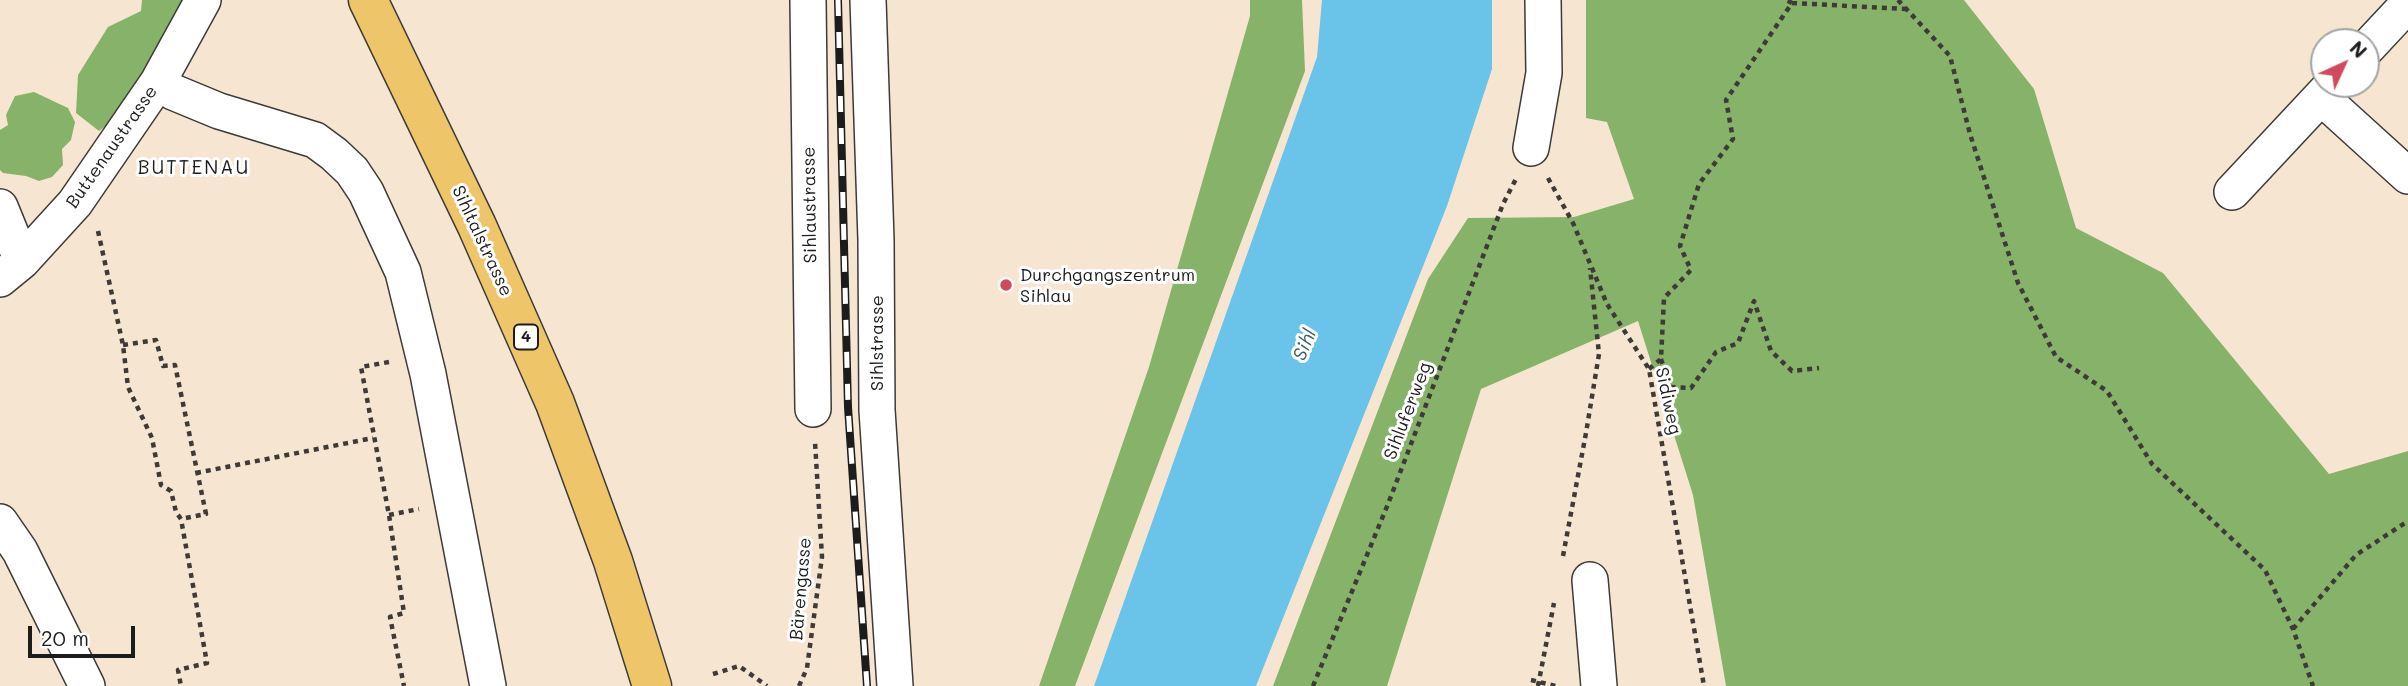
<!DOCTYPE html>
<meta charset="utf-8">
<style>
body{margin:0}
#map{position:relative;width:2408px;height:686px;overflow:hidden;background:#f6e6d1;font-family:Mali,sans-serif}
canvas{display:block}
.north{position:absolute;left:2310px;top:28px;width:70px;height:70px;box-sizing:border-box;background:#fff;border:2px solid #a4a4a4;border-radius:50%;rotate:45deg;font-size:19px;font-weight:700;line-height:28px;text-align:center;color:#1c1c1c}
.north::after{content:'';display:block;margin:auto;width:24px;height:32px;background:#d1495b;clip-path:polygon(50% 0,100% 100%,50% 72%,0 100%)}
.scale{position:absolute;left:28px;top:626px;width:107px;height:32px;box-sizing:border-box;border:4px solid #1c1c1c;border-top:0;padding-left:9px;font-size:21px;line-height:24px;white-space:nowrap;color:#1c1c1c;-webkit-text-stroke:5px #fff;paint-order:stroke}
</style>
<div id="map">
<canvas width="2408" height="686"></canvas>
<div class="north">N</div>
<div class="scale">20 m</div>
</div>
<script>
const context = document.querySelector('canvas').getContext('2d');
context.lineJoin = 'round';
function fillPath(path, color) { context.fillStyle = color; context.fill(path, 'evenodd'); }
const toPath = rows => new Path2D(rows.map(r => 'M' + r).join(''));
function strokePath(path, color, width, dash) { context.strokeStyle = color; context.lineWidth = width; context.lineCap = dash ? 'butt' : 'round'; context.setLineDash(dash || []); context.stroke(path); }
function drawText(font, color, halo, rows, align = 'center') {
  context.font = font + ' Mali,sans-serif'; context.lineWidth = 6; context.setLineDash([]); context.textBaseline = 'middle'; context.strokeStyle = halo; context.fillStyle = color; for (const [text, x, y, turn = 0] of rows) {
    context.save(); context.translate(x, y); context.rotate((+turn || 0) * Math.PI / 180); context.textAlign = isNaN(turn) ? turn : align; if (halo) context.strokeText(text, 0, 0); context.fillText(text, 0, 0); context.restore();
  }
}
fillPath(toPath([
 [142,0,186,0,140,100,99,131,76,113,78,75,108,27,141,11],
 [1250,0,1302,0,1305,71,1075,686,1039,686,1149,367,1250,16],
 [1586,0,1964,0,2034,89,2076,228,2163,273,2329,474,2408,451,2408,686,1726,686,1693,495,1638,321,1481,389,1387,686,1273,686,1428,279,1468,218,1574,217,1634,199,1607,122,1586,118],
 [34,92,68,108,75,122,71,140,62,149,63,165,52,177,39,181,26,176,3,173,0,170,0,130,8,125,6,115,15,96]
]), '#87b269');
fillPath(toPath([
 [1322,0,1492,0,1492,69,1447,206,1256,686,1094,686,1317,57]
]), '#6ac3e8');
const minor = toPath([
 [808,0,813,409],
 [868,0,876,240,877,410,895,686],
 [2366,49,2408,4],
 [158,82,173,92,219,111,315,140,334,154,352,171,366,192,403,272,428,374,488,686],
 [2321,97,2408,176],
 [1531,148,1544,73,1543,0],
 [2232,192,2333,84],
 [0,207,22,261],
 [0,279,22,261,75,203,158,82,203,0],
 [0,522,20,551,87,686],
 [1590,580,1599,686]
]);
const major = toPath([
 [368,0,477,226,555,403,613,561,652,686]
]);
strokePath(minor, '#3d3a37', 38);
strokePath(major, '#3d3a37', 41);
strokePath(toPath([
 [1898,0,1950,56,1970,134,2018,283,2056,357,2107,391,2152,464,2265,570,2293,629,2313,686],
 [1792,3,1906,9],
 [1548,178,1573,223,1607,304,1649,369,1704,686],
 [98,231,123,345,128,387,152,438,161,485,171,491,176,512,181,519,207,663,178,670,181,686],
 [123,345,156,340,163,366,175,365,206,514,181,519],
 [1661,359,1670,387,1691,388,1716,352,1738,343,1754,301,1771,351,1792,371,1819,368],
 [389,362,361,367,389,515,404,613,390,617,404,686],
 [1649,369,1661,359,1664,298,1691,270,1680,246,1699,184,1733,139,1726,100,1792,3,1786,0],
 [196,473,373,438],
 [389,515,419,509],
 [1563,556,1586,433,1599,354,1590,268],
 [2293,629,2356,555,2408,521],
 [713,674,739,666,767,686],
 [1531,680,1556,686],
 [799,686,807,668,822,557,815,442],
 [1313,686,1388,504,1503,204,1517,177],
 [1538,686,1554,603]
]), '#3d3a37', 4.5, [5, 5]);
strokePath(minor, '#fff', 35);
strokePath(major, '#eec569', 38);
const rail = toPath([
 [838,0,848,407,867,686]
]);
strokePath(rail, '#1c1c1c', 8);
strokePath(rail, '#fff', 5, [16]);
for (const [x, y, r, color] of [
 [1006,285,7,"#d1495b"]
]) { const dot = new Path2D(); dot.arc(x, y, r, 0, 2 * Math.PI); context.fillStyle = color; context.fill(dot); strokePath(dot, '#fff', 2.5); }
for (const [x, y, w] of [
 [526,337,24]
]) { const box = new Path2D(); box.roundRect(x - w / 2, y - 12.5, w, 25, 5); context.fillStyle = '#fff'; context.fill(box); strokePath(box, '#1c1c1c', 2); }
drawText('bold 16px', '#1c1c1c', null, [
 ["4",526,337]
]);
drawText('18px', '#1c1c1c', '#fff', [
 ["Buttenaustrasse",112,147,-55],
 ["Sihlaustrasse",810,205,-91],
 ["Sihltalstrasse",482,241,65],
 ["Sihlstrasse",877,343,-90],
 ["Sidiweg",1668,401,78],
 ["Sihluferweg",1408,411,-69],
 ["Bärengasse",801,589,-85]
]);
drawText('18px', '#1c1c1c', '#fff', [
 ["Durchgangszentrum",1020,275],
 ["Sihlau",1020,296]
], 'left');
context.letterSpacing = '2px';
drawText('19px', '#1c1c1c', '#fff', [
 ["BUTTENAU",194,168]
]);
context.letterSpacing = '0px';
drawText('italic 19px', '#3b5f6e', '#fff', [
 ["Sihl",1305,345,-67]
]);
</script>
